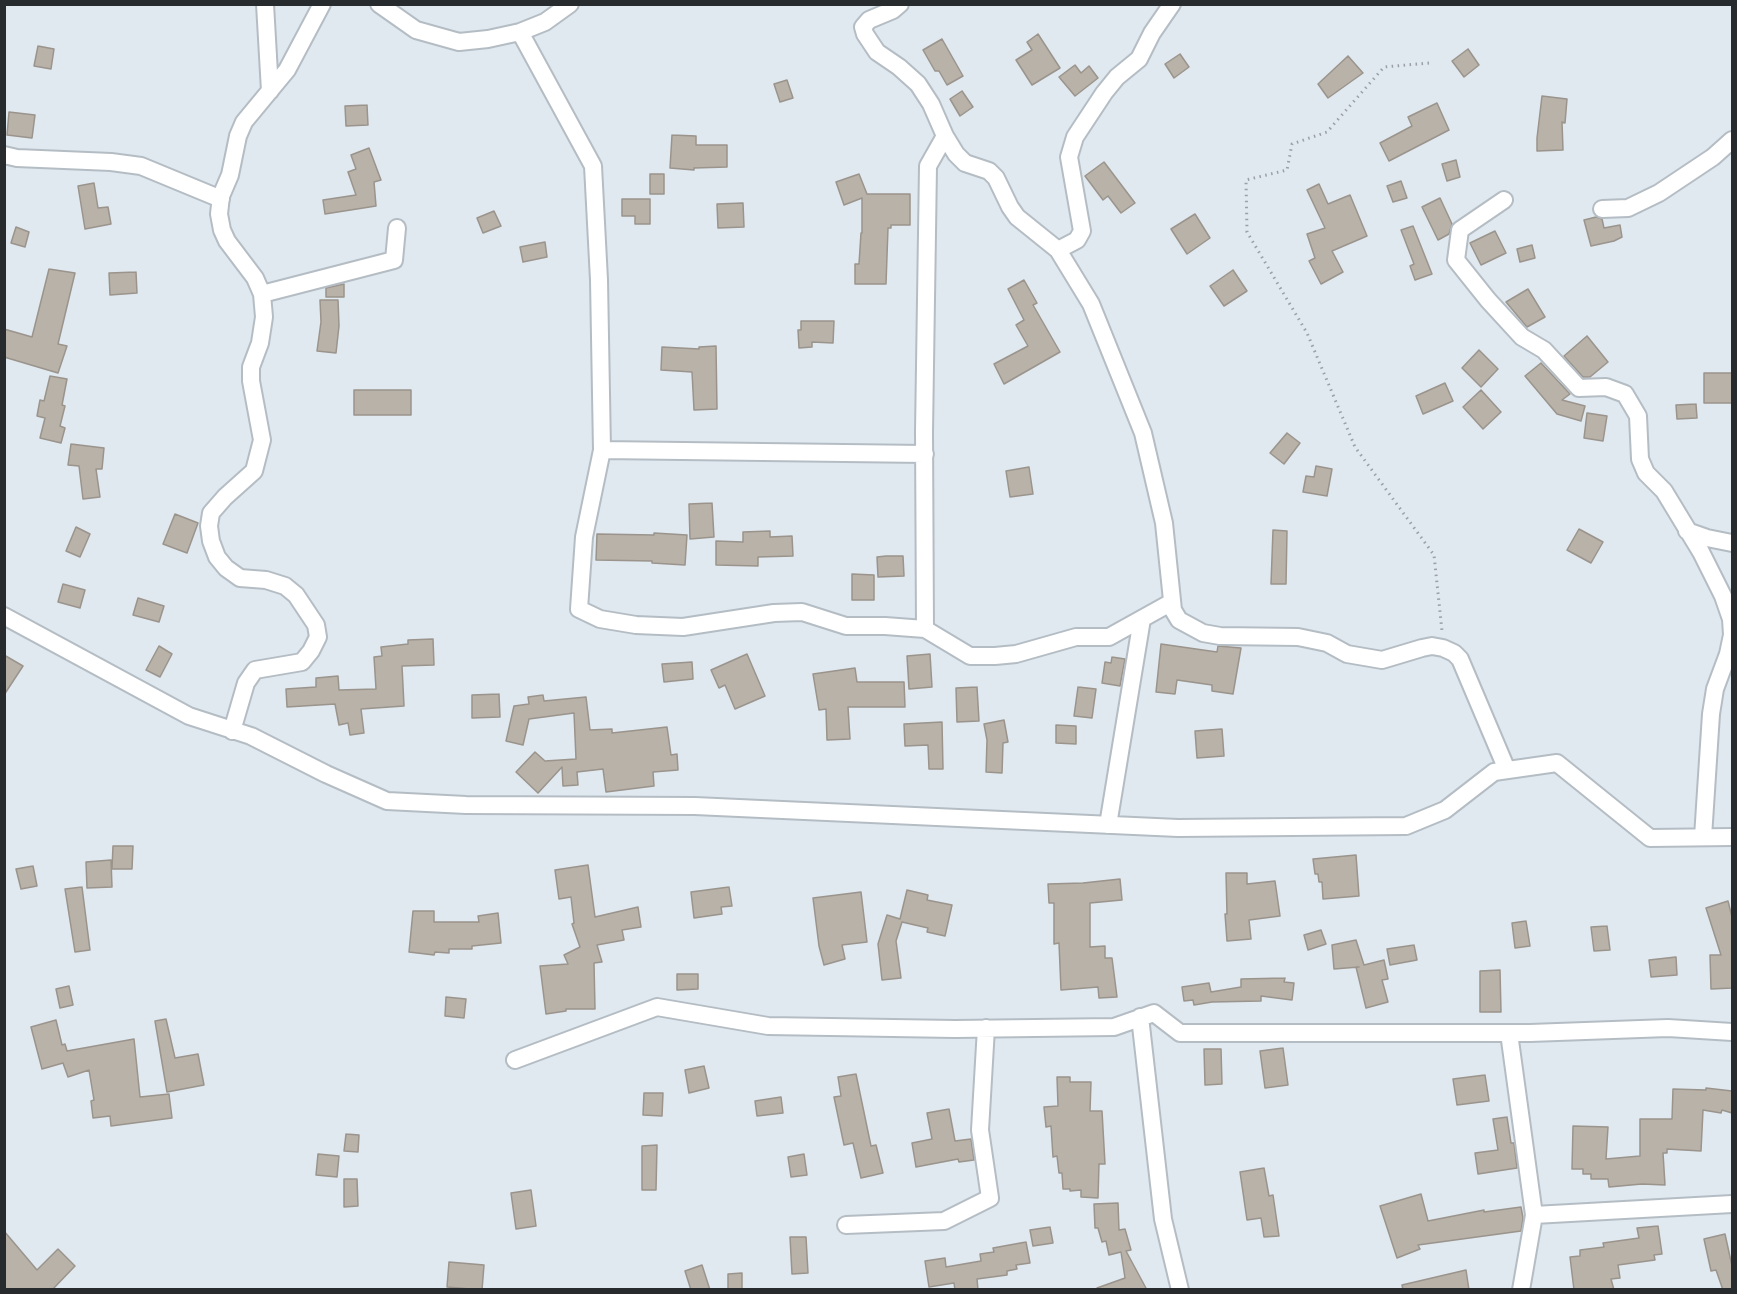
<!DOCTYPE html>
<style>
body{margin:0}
#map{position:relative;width:1737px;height:1294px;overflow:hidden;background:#e0e8f0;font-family:Poppins,sans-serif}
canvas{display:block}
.frame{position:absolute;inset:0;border:6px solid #282b2e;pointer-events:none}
</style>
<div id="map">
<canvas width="1737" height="1294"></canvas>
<div class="frame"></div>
</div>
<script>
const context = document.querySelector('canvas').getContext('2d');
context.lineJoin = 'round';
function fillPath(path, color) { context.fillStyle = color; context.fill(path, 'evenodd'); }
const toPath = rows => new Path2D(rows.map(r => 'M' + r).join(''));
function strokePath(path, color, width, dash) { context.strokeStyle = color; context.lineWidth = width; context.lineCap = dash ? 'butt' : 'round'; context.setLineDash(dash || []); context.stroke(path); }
const building = toPath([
 [1038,34,1060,68,1032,85,1016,60,1032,50,1027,42,1038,34],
 [942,39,963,76,947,85,939,71,935,71,923,50,942,39],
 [38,46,54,49,51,69,34,66,38,46],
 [1468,49,1479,65,1464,77,1452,61,1468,49],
 [1180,54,1189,67,1174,78,1165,64,1180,54],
 [1348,56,1363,73,1328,98,1318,84,1348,56],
 [1075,65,1081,73,1089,66,1098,78,1075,96,1059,77,1075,65],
 [787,80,793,98,780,102,774,84,787,80],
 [962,91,973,107,960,116,950,99,962,91],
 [1542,96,1567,99,1565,123,1562,122,1563,150,1537,151,1537,138,1542,96],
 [1437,103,1449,130,1389,161,1380,143,1412,126,1408,117,1437,103],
 [367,105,368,125,346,126,345,106,367,105],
 [9,112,35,115,32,138,7,135,9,112],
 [672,135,696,136,696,145,727,145,727,167,694,168,694,170,670,168,672,135],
 [369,148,381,180,374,182,376,206,325,214,323,200,356,195,348,172,356,169,351,155,369,148],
 [1456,160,1460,177,1447,181,1442,164,1456,160],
 [1104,162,1135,203,1121,213,1108,196,1103,200,1085,176,1104,162],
 [650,174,664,174,664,194,650,194,650,174],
 [859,174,867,194,910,194,910,225,891,225,891,228,888,228,886,284,855,284,855,264,859,264,861,233,862,233,862,198,844,205,836,182,859,174],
 [1401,181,1407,198,1393,202,1387,186,1401,181],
 [94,183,98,208,108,207,111,224,85,229,78,186,94,183],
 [1319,184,1328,204,1350,195,1367,236,1332,251,1343,272,1321,284,1309,261,1315,258,1307,234,1325,228,1307,190,1319,184],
 [1440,198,1452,224,1449,234,1438,240,1422,207,1440,198],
 [622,199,650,199,650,224,635,224,635,216,622,216,622,199],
 [743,203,744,227,718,228,717,204,743,203],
 [494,211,501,226,483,233,477,218,494,211],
 [1195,214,1210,238,1187,254,1171,229,1195,214],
 [1596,217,1602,219,1604,228,1620,225,1622,237,1614,241,1591,246,1584,220,1596,217],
 [1413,226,1432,274,1415,280,1410,266,1414,264,1401,230,1413,226],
 [16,227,29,232,25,247,11,243,16,227],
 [1495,231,1506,253,1481,265,1470,243,1495,231],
 [545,242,547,257,523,262,520,247,545,242],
 [1532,245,1535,258,1520,262,1517,249,1532,245],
 [49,269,75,273,58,344,67,346,58,373,4,357,4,329,32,337,49,269],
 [1233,270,1247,291,1224,306,1210,286,1233,270],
 [136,272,137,293,110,295,109,273,136,272],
 [1024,280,1037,303,1033,305,1060,352,1004,384,994,364,1028,346,1016,325,1024,320,1008,289,1024,280],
 [344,284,344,297,326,297,326,288,344,284],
 [1528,289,1545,317,1527,327,1506,302,1528,289],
 [320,300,338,300,339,326,336,353,317,351,321,322,320,300],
 [801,321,834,321,833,343,812,342,812,347,799,348,798,330,801,330,801,321],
 [1587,336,1608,362,1590,377,1583,377,1564,356,1587,336],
 [716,346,717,409,694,410,692,372,661,370,662,347,699,349,699,347,716,346],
 [1479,350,1498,369,1481,387,1462,368,1479,350],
 [1541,363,1570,394,1562,400,1585,406,1581,421,1557,414,1525,376,1541,363],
 [1704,373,1732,373,1732,403,1704,403,1704,373],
 [50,376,67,379,62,405,65,406,60,426,65,428,61,443,40,438,45,418,37,416,40,400,44,401,50,376],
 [1445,383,1453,401,1423,414,1416,396,1445,383],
 [354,390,411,390,411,415,354,415,354,390],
 [1481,390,1501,412,1483,429,1463,407,1481,390],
 [1696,404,1697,418,1677,419,1676,405,1696,404],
 [1587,413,1607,416,1603,441,1584,438,1587,413],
 [1287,433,1300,443,1284,464,1270,453,1287,433],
 [71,444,104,448,102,469,96,469,100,497,83,499,79,466,68,465,71,444],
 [1316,466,1332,469,1327,496,1303,492,1306,476,1314,477,1316,466],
 [1029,467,1033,494,1010,497,1006,471,1029,467],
 [712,503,714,537,690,539,689,504,712,503],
 [175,514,198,523,187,553,163,544,175,514],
 [76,527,90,534,80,557,66,551,76,527],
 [1579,529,1603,542,1591,563,1567,550,1579,529],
 [1273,530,1287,531,1286,584,1271,584,1273,530],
 [770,531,770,537,792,536,793,556,758,557,758,566,716,565,716,541,743,542,743,532,770,531],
 [654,533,687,535,685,565,652,563,652,561,596,560,597,534,654,535,654,533],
 [886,556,903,556,904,576,878,577,877,557,886,556],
 [852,574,874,575,874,600,852,600,852,574],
 [63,584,85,590,80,608,58,602,63,584],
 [138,598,164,606,159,622,133,615,138,598],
 [433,639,434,665,402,666,404,706,361,709,364,733,350,735,348,723,339,725,335,704,287,707,286,689,316,687,316,678,338,676,339,690,376,689,374,657,382,656,381,647,408,644,408,640,433,639],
 [1161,644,1217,652,1218,646,1241,648,1233,694,1212,691,1212,685,1177,680,1175,694,1156,692,1161,644],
 [159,646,172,654,160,677,146,670,159,646],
 [747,654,765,696,735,709,725,685,719,688,711,670,747,654],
 [930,654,932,687,909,689,907,656,930,654],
 [4,655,23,666,4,695,4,655],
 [1112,657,1125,659,1120,686,1102,683,1105,662,1111,663,1112,657],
 [692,662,693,679,664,682,662,664,692,662],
 [855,668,857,682,904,682,905,707,848,707,850,739,827,740,826,709,819,710,813,674,855,668],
 [977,687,979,721,957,722,956,688,977,687],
 [1078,687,1096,689,1092,718,1074,716,1078,687],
 [499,694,500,717,472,718,472,695,499,694],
 [543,695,544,701,586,697,590,730,612,729,612,733,667,727,671,755,677,754,678,770,653,772,654,786,606,792,603,769,577,772,578,785,563,786,562,767,538,793,516,772,535,752,545,761,576,759,574,713,529,719,523,745,506,741,514,706,529,704,528,697,543,695],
 [1004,720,1008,742,1003,743,1002,773,986,772,987,740,984,724,1004,720],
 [942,722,943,769,929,769,928,745,905,746,904,724,942,722],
 [1056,725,1076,726,1076,744,1056,743,1056,725],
 [1222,729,1224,756,1197,758,1195,731,1222,729],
 [113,846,133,846,132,869,112,869,113,846],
 [1356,855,1359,896,1323,899,1322,882,1319,882,1318,874,1315,874,1313,859,1356,855],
 [111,860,112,887,87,888,86,862,111,860],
 [588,865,595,917,638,907,641,927,622,930,624,940,597,945,602,962,594,963,595,1009,566,1009,566,1011,546,1014,540,966,568,964,564,955,580,947,572,924,574,923,571,897,559,899,555,870,588,865],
 [33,866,37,886,21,889,16,869,33,866],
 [1226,873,1247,873,1247,884,1275,881,1280,916,1249,920,1251,939,1227,941,1225,914,1227,914,1226,873],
 [1120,879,1122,900,1090,903,1090,947,1105,946,1105,958,1112,958,1117,997,1099,998,1098,987,1061,990,1059,943,1054,944,1054,903,1049,903,1048,884,1083,883,1120,879],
 [82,887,90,950,75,952,65,889,82,887],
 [729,887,732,906,721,907,722,914,694,918,691,892,729,887],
 [907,890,928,895,927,900,952,905,945,936,927,932,928,928,902,922,896,941,901,978,882,980,878,944,887,915,900,919,907,890],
 [861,892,867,942,842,945,845,959,824,965,819,946,813,898,861,892],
 [1728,901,1732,917,1732,988,1711,989,1710,955,1721,955,1706,908,1728,901],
 [413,911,434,911,434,922,479,922,478,916,498,913,501,943,472,946,472,949,449,949,449,953,435,952,434,955,409,952,413,911],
 [1526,921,1530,946,1515,948,1512,923,1526,921],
 [1607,926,1610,950,1594,951,1591,927,1607,926],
 [1321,930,1326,944,1308,950,1304,935,1321,930],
 [1356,940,1364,965,1384,960,1388,979,1382,980,1388,1002,1366,1008,1356,967,1359,967,1334,969,1332,945,1356,940],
 [1414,945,1417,960,1390,965,1387,949,1414,945],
 [1676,957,1677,975,1651,977,1649,960,1676,957],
 [1500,970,1501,1012,1480,1012,1480,971,1500,970],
 [677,974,698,974,698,989,677,990,677,974],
 [1285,978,1284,982,1294,983,1292,1000,1261,996,1261,1001,1212,1002,1194,1005,1193,1000,1184,1001,1182,987,1209,983,1211,992,1241,987,1241,979,1285,978],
 [69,986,73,1005,60,1008,56,989,69,986],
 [446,997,466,999,464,1018,445,1016,446,997],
 [166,1019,175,1058,198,1054,204,1085,167,1092,155,1021,166,1019],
 [56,1020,62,1045,65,1044,67,1051,134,1039,140,1097,169,1094,172,1118,111,1126,110,1116,93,1118,91,1101,94,1100,89,1070,68,1077,63,1063,42,1069,31,1027,56,1020],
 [1283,1048,1288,1085,1265,1088,1260,1051,1283,1048],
 [1204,1049,1221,1049,1222,1084,1205,1085,1204,1049],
 [704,1066,709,1088,689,1093,685,1070,704,1066],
 [856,1074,871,1146,876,1145,883,1173,861,1178,853,1143,844,1145,834,1097,841,1096,838,1077,856,1074],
 [1485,1075,1489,1101,1457,1105,1453,1079,1485,1075],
 [1057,1077,1070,1077,1070,1082,1091,1082,1090,1111,1102,1111,1105,1164,1099,1164,1098,1198,1081,1197,1081,1190,1070,1191,1070,1189,1063,1189,1062,1173,1059,1173,1057,1156,1053,1157,1051,1126,1046,1127,1044,1107,1058,1106,1057,1077],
 [1706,1088,1732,1091,1732,1113,1722,1110,1721,1113,1703,1110,1701,1151,1667,1149,1667,1153,1663,1153,1665,1185,1642,1184,1609,1187,1608,1179,1591,1179,1591,1174,1583,1174,1583,1169,1572,1169,1573,1126,1608,1127,1606,1159,1640,1156,1640,1119,1672,1119,1673,1089,1706,1090,1706,1088],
 [644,1093,663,1093,662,1116,643,1115,644,1093],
 [781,1097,783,1113,757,1116,755,1101,781,1097],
 [949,1109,955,1141,971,1139,974,1160,959,1162,958,1159,916,1167,912,1143,932,1139,927,1113,949,1109],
 [1507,1117,1511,1143,1514,1143,1517,1168,1478,1174,1475,1153,1498,1150,1493,1119,1507,1117],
 [346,1134,359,1135,358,1152,344,1151,346,1134],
 [657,1145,656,1190,642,1190,642,1146,657,1145],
 [318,1154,339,1156,337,1177,316,1175,318,1154],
 [804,1154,807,1175,791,1177,788,1157,804,1154],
 [1264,1168,1269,1196,1273,1195,1279,1236,1264,1237,1261,1218,1247,1220,1240,1172,1264,1168],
 [344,1179,357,1179,358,1206,344,1207,344,1179],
 [531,1190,536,1226,516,1229,511,1193,531,1190],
 [1421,1194,1428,1221,1484,1210,1484,1212,1521,1207,1523,1218,1521,1231,1418,1245,1420,1249,1397,1258,1380,1206,1421,1194],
 [1118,1203,1119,1230,1125,1229,1131,1250,1126,1251,1147,1290,1097,1290,1097,1288,1125,1278,1121,1252,1109,1255,1106,1241,1102,1242,1098,1228,1095,1228,1094,1204,1118,1203],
 [1658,1226,1662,1254,1654,1255,1655,1260,1618,1265,1620,1278,1611,1279,1614,1290,1574,1290,1570,1257,1580,1256,1580,1250,1604,1247,1603,1243,1639,1238,1637,1228,1658,1226],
 [1050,1227,1053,1243,1033,1246,1030,1230,1050,1227],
 [4,1231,37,1270,58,1249,75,1266,52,1290,4,1290,4,1231],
 [1725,1234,1732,1266,1732,1290,1723,1290,1716,1270,1711,1271,1704,1239,1725,1234],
 [790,1237,806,1237,808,1273,792,1274,790,1237],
 [1026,1242,1030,1263,1016,1265,1017,1269,1007,1271,1007,1275,977,1279,978,1290,955,1290,954,1283,929,1287,925,1261,945,1258,946,1267,981,1261,980,1254,994,1252,993,1248,1026,1242],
 [449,1262,484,1265,482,1290,447,1287,449,1262],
 [702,1265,710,1290,691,1290,685,1271,702,1265],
 [1466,1270,1469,1290,1403,1290,1402,1285,1466,1270],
 [742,1273,742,1290,728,1290,728,1274,742,1273]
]);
fillPath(building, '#b8b2a9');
strokePath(building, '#9a948c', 1.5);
const minor = toPath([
 [265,4,270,91],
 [379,4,416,30,459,42,488,39,520,32,545,22,570,4],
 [900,4,893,10,869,20,863,27,865,34,877,52,899,67,918,84,931,104,945,136,956,154,965,163,989,171,996,178,1010,207,1017,217,1058,250,1091,304,1143,433,1164,523,1173,610,1179,620,1203,633,1220,636,1298,637,1327,643,1347,654,1382,660,1422,648,1432,646,1443,648,1454,653,1460,659,1507,770],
 [520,32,593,166,599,280,602,450],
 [4,155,17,158,111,162,141,166,221,199],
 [1504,200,1460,230,1456,260,1488,300,1522,337,1544,350,1579,388,1606,387,1625,394,1638,416,1640,459,1646,473,1664,491,1701,552,1723,596,1731,619,1732,635,1728,654,1715,689,1711,714,1703,837],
 [1602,209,1628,208,1659,193,1713,157,1732,140],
 [1058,250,1077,240,1082,231,1069,157,1075,137,1104,93,1117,77,1139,59,1152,33,1172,4],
 [262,294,394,260,397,228],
 [925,454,602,450,584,537,579,609,600,619,636,625,683,627,774,613,802,612,846,626,885,626,925,629,970,656,995,656,1016,654,1076,637,1109,637,1172,602],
 [1687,531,1707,538,1732,543],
 [4,616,189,716,251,736,326,774,387,801,466,805,695,806,1178,828,1406,826,1445,810,1494,772,1557,763,1650,838,1732,837],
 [925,629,924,432,928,166,945,136],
 [232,731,246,683,255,670,302,662,311,651,318,637,316,625,296,595,285,586,266,580,240,578,226,568,217,557,211,541,209,526,211,513,225,497,254,471,262,440,251,381,251,367,260,343,264,317,262,294,255,278,227,241,222,230,219,214,221,196,230,175,238,136,244,122,287,70,322,4],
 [1108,825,1142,619],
 [1140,1017,1163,1219,1180,1290],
 [1509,1033,1534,1215],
 [515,1060,657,1007,768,1026,955,1029,1114,1027,1154,1013,1180,1033,1530,1033,1668,1028,1732,1032],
 [846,1225,944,1221,990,1198,980,1130,986,1028],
 [1521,1290,1534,1215,1732,1204]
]);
strokePath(minor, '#b5bdc4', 20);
strokePath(toPath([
 [1429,63,1384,67,1327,132,1292,144,1287,170,1246,180,1247,232,1307,333,1355,447,1434,555,1442,631]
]), '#9aa0a6', 3, [1.5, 4.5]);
strokePath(minor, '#fff', 16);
</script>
